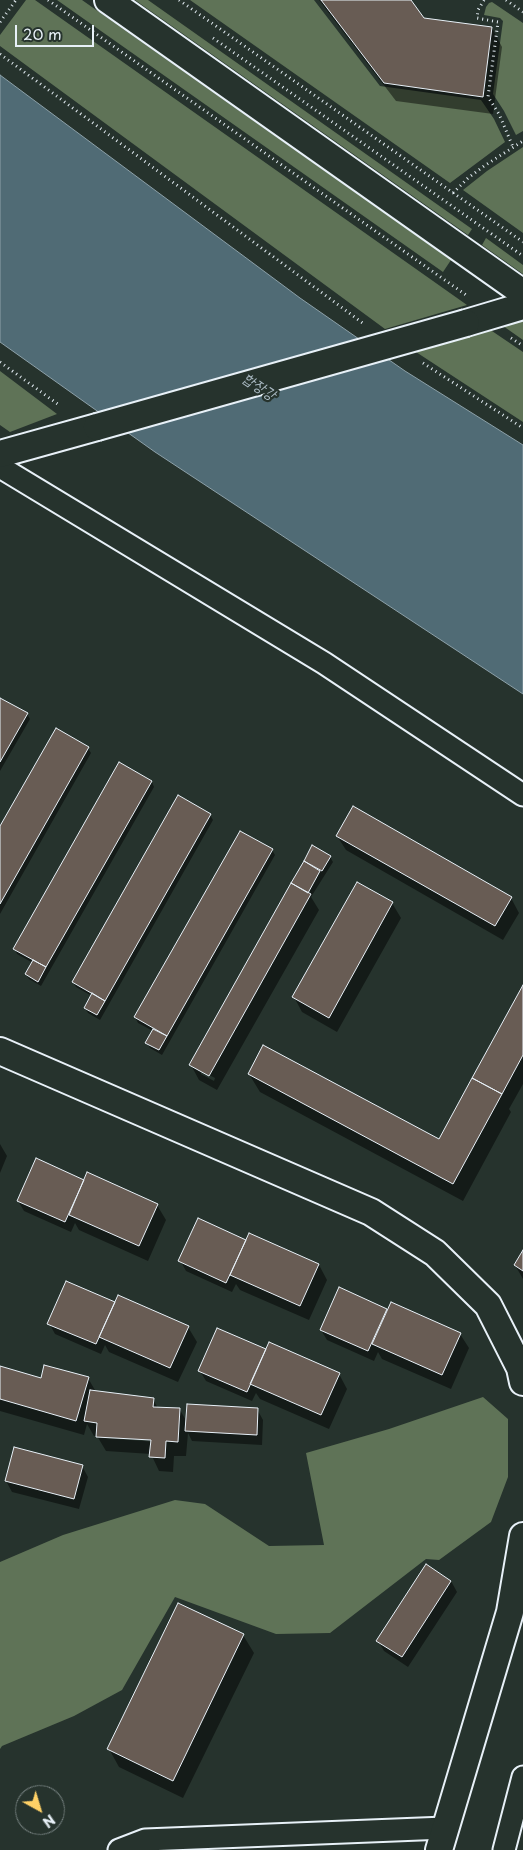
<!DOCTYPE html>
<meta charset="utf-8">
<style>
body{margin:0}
#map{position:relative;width:523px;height:1850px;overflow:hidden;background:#26332d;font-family:"Playpen Sans",sans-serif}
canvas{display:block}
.north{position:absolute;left:15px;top:1785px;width:50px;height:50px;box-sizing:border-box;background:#26332d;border:1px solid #747f7e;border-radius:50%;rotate:141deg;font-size:14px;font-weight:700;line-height:20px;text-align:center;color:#e8f1f8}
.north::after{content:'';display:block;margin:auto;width:18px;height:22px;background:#ffd166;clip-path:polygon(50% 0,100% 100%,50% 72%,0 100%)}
.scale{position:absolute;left:15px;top:25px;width:79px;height:22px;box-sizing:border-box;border:2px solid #e8f1f8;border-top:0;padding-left:6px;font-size:15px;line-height:18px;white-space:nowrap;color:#e8f1f8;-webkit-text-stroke:4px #26332d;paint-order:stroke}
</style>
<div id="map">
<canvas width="523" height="1850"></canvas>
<div class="north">N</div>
<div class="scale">20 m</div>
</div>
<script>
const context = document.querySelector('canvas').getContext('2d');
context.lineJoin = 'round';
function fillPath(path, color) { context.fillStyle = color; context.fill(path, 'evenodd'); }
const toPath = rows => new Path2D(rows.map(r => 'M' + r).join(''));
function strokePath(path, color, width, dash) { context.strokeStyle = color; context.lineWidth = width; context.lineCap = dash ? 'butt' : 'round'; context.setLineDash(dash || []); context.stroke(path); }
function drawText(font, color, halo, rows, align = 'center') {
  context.font = font + ' "Playpen Sans","Poor Story",sans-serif'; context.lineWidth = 4.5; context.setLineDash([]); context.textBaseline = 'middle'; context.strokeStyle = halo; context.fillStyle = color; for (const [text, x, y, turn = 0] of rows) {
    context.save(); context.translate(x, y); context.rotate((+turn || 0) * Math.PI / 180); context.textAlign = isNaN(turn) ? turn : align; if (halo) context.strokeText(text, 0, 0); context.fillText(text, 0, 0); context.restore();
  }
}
fillPath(toPath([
 [26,0,35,0,467,305,385,329,0,46,0,35],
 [57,0,82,0,451,260,443,272],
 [135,0,148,0,472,229,468,235],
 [190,0,314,0,380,86,481,100,494,119,505,142,450,183],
 [492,2,523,23,523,131,516,135,504,111,493,94,503,21,500,18,484,15,486,7,489,3],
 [523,147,523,233,463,190,487,171],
 [486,238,523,265,523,274,482,245],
 [523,316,523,340,496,321],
 [489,329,523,352,523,422,416,352],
 [0,371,57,414,10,432,0,425],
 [483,1397,508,1419,508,1477,491,1522,439,1560,426,1559,330,1633,276,1634,175,1597,122,1690,74,1716,2,1746,0,1749,0,1562,63,1535,175,1500,205,1504,269,1546,324,1545,306,1453,389,1429]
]), '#5f7357');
const water = toPath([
 [0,75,300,298,405,371,523,445,523,694,155,452,0,342,0,75]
]);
fillPath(water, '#506b75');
strokePath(water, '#8da1a9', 1);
fillPath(toPath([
 [319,0,409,0,424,19,492,28,502,47,493,114,396,101],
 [0,699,27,714,30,719,0,771],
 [88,748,91,753,0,914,0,829],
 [152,782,154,787,41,986,29,979,26,974,33,963,17,954,15,949],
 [210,815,213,820,100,1020,88,1013,85,1008,92,996,76,987,73,982],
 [337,836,511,898,519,913,503,940,346,850],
 [313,847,330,857,333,862,311,897,319,910,217,1090,199,1080,191,1065],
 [201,1071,215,1078,214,1081,201,1074],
 [272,850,275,855,162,1055,150,1048,147,1043,153,1031,138,1023,135,1017],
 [357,884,392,903,401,918,337,1032,302,1012,294,997],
 [523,987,523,1084,509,1109,511,1112,463,1201,260,1092,249,1074,439,1141],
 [0,1144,7,1156,0,1173],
 [85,1182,157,1205,166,1220,148,1261,79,1230,75,1223,71,1232,24,1211,18,1201],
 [250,1234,319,1265,327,1280,309,1320,240,1290,236,1284,232,1292,186,1271,180,1260,246,1241],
 [523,1252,523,1279,515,1265],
 [115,1303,188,1327,197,1342,178,1382,109,1352,105,1345,101,1354,55,1334,49,1323],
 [386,1310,387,1312,460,1334,469,1348,451,1389,382,1359,378,1352,374,1361,327,1340,321,1330],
 [266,1351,339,1374,347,1389,329,1429,260,1399,256,1393,252,1401,206,1381,200,1371],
 [0,1367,41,1379,88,1378,96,1392,153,1400,158,1408,180,1410,187,1422,257,1409,263,1420,262,1445,192,1441,188,1433,186,1456,174,1456,173,1472,159,1471,151,1454,106,1451,97,1436,94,1436,87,1424,84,1435,0,1411],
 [104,1436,157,1439,157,1442,104,1438],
 [82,1466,88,1477,79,1509,12,1492,6,1481],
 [451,1581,457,1592,408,1667,384,1651,378,1641],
 [243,1635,254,1653,183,1798,119,1767,109,1749]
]), '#0007');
const building = toPath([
 [321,0,411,0,424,18,492,27,483,97,384,83,321,0],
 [0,698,28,713,0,762,0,698],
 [56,728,89,747,0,904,0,826,56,728],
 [119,762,152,781,46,967,13,949,119,762],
 [178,795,211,814,105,1001,72,982,178,795],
 [353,806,512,897,495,926,336,836,353,806],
 [240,831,273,849,167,1036,134,1017,240,831],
 [312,845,331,856,322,871,304,861,312,845],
 [304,861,320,871,308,893,291,883,304,861],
 [357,882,393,902,329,1018,292,997,357,882],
 [291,883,311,894,209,1076,189,1065,291,883],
 [33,960,46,967,38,982,25,974,33,960],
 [523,985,523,1055,502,1094,472,1078,523,985],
 [92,993,105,1001,97,1015,84,1008,92,993],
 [153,1029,167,1036,159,1050,145,1043,153,1029],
 [263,1045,439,1139,472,1078,502,1094,453,1184,248,1074,263,1045],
 [36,1158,84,1180,65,1222,17,1201,36,1158],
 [87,1172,158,1204,139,1246,69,1215,87,1172],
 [198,1218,246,1240,226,1283,178,1261,198,1218],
 [249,1233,319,1264,300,1306,230,1275,249,1233],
 [523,1250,523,1271,514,1265,523,1250],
 [66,1281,115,1302,96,1344,47,1324,66,1281],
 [339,1287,387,1309,368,1351,320,1330,339,1287],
 [118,1295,189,1326,170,1368,99,1337,118,1295],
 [391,1302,461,1333,442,1375,372,1344,391,1302],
 [217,1328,266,1349,247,1392,198,1371,217,1328],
 [269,1342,340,1373,321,1415,250,1384,269,1342],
 [44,1365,89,1377,76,1421,0,1399,0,1366,41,1378,44,1365],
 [90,1390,154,1398,153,1407,180,1408,178,1442,166,1441,165,1458,149,1457,151,1440,96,1437,97,1423,84,1421,90,1390],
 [187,1404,258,1408,257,1435,185,1431,187,1404],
 [14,1447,83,1465,74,1499,5,1481,14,1447],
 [426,1564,451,1581,402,1657,376,1641,426,1564],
 [178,1603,244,1634,173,1781,107,1749,178,1603]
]);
fillPath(building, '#685c54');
strokePath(building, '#e8f1f8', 1);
const minor = toPath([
 [0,467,324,663,523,795],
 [119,1850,145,1840,445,1828],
 [504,1850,523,1777]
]);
const tertiary = toPath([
 [108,0,523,293],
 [466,323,523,306],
 [0,454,97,427],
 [0,1051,371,1212,435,1253,488,1305,520,1368,523,1382],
 [439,1850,510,1612,523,1536]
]);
strokePath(minor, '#e8f1f8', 25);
strokePath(tertiary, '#e8f1f8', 30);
strokePath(toPath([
 [48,0,466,295],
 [179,0,523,242],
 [484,0,478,10,477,18,498,22,488,97,499,114,513,147],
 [506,0,523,12],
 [0,22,16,0],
 [213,38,523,256],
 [0,54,364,324],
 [453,193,468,178,484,166,523,141],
 [511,338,523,346],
 [0,362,59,405],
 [423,363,523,428]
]), '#e8f1f8', 3, [1, 4]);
strokePath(minor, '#26332d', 21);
strokePath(tertiary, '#26332d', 26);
const tertiaryBridge = toPath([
 [97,427,466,323]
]);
strokePath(tertiaryBridge, '#e8f1f8', 30, []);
strokePath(tertiaryBridge, '#26332d', 26);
drawText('italic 15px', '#abbbc4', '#26332d', [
 ["합장강",259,387,34]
]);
</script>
